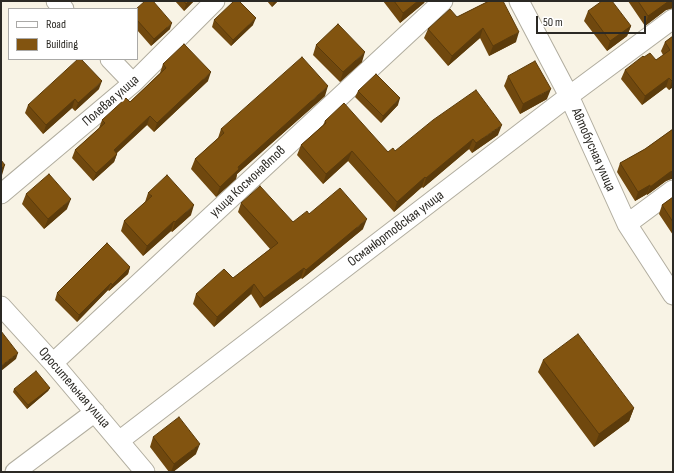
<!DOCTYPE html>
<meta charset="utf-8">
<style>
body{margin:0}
#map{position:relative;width:674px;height:473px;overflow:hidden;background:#f8f3e5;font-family:"Sofia Sans Condensed",sans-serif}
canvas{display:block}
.frame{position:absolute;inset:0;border:2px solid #2b2924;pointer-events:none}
.legend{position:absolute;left:8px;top:8px;width:130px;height:52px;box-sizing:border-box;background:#fff;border:1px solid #aaa9a7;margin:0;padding:5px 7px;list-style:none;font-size:12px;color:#2b2924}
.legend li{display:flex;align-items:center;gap:8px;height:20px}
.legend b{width:20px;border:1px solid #aaa9a7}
.scale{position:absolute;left:536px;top:16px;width:110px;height:18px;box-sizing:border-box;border:2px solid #2b2924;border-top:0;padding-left:5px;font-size:12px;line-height:14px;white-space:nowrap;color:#2b2924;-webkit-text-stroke:3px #fff;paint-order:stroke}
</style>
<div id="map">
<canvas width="674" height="473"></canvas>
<div class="frame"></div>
<ul class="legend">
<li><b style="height:5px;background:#fff"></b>Road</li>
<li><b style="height:11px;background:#825410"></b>Building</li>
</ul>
<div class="scale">50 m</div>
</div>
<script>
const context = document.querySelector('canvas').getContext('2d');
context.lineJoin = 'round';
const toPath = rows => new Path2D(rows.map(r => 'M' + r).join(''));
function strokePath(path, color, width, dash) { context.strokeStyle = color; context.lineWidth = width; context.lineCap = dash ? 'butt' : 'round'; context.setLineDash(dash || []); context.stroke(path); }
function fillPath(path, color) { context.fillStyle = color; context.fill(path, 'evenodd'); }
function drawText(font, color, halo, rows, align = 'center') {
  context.font = font + ' "Sofia Sans Condensed",sans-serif'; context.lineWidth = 4; context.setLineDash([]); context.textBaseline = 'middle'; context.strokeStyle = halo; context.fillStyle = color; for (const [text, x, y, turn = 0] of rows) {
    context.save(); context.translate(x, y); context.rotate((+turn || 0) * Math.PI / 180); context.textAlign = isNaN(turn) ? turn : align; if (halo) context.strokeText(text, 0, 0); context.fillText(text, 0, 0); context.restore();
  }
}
const minor = toPath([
 [56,1,64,9],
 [519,1,569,96,627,224,673,295],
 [110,59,133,83],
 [1,194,133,83,215,1],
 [627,224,673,190],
 [1,306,53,363,145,472],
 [53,363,443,1],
 [119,441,569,96,673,19],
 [15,472,95,412]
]);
strokePath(minor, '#b1ad9f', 21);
strokePath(minor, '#fff', 19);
fillPath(toPath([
 [175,1,194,1,184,11],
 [267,1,278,1,272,7],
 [383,1,425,1,424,3,400,23],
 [489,1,516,42,489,56,480,38,448,66,424,38,428,29,457,17],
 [628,1,673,1,673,8,666,10,645,26],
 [137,9,170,29,151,46,137,30],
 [588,11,631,26,627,36,607,51,584,21],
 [214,20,253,25,231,46,212,27],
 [673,36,673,87,669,90,666,87,642,105,621,79,625,70,644,57,656,60,663,55,661,51,665,42],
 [316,45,362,62,340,82,313,55],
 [163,64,208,81,154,132,147,125,117,153,117,154,114,162,93,181,72,158,75,150,99,128,102,120,130,102,160,73],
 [508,76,547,99,520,114,504,86],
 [99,89,75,111,72,108,43,134,25,113,28,105],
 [358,91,398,105,381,123,355,97],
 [325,96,237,174,236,179,216,197,191,169,195,159,218,138,221,129],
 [325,121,388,152,498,135,472,153,469,149,423,188,422,187,394,212,348,161,323,184,297,155,301,145,323,125],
 [673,129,673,179,671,179,666,181,647,195,647,194,635,201,617,172,620,163,645,149],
 [148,193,191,215,172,232,171,231,143,256,121,231,124,221,145,202],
 [26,194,67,209,44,229,22,204],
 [673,197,673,235,659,214,662,205],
 [241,203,293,222,309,214,363,229,302,279,301,278,260,308,251,294,214,327,193,304,196,294,233,278,270,249,238,212],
 [130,267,128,274,109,291,108,290,77,322,55,300,57,293],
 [543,360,634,408,629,421,594,447,538,372],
 [50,388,48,391,27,409,13,392,14,389],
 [153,437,196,454,173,472,169,472,150,447]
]), '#70480e');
fillPath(toPath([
 [189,1,194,1,184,11,186,4],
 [274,1,278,1,272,7],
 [418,1,425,1,424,3,400,23,403,13],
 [669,1,673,1,673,8,666,10,645,26,648,16],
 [256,18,253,25,231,46,233,40],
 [172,23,170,29,151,46,154,39],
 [631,26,627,36,607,51,610,41],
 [483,28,480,38,448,66,452,56],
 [519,32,516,42,489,56,493,46],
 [365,52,362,62,340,82,343,72],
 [211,72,208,81,154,132,157,123],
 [669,78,666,87,642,105,645,96],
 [673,80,673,87,669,90,672,81],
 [102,81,99,89,75,111,78,103],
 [328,86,325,96,237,174,236,179,216,197,220,187,238,167],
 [551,89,547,99,520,114,523,104],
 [400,98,398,105,381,123,383,116],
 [75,99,72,108,43,134,46,125],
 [150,116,147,125,111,158,114,150],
 [502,125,498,135,472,153,476,143],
 [473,139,469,149,423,188,426,178],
 [352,151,348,161,323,184,326,174],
 [117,154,114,162,93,181,96,173],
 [5,165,2,175,1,176,1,169],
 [673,171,673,179,671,179,666,181,647,195,650,187,670,172],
 [425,177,422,187,394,212,397,202],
 [650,185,647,194,635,201,638,192],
 [71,199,67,209,44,229,48,219],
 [194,205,191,215,172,232,175,222],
 [367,219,363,229,302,279,306,270],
 [174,221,171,231,143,256,147,246],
 [130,267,128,274,109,291,112,285],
 [304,268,301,278,260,308,264,298],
 [111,283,108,290,77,322,79,315],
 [254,284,251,294,214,327,217,317],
 [18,353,16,359,1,371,1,366],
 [50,388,48,391,27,409,28,405],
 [634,408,629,421,594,447,599,434],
 [200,444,196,454,173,472,171,472,174,464]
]), '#5b3b0b');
const building = toPath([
 [145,1,153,1,172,23,154,39,137,20,137,9,136,9,145,1],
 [184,1,189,1,186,4,184,1],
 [234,1,239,1,256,18,233,40,214,20,234,1],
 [394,1,418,1,403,13,394,1],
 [489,1,503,1,519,32,493,46,483,28,452,56,428,29,450,9,457,17,489,1],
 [602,1,612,1,631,26,610,41,588,11,602,1],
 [638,1,669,1,648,16,638,1],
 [338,24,365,52,343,72,316,45,338,24],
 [673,36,673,80,672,81,669,78,645,96,625,70,643,56,644,57,650,53,656,60,670,50,665,42,673,36],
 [184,44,211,72,157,123,150,116,114,150,117,154,96,173,75,150,105,123,102,120,126,98,130,102,166,68,163,64,184,44],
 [302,57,328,86,238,167,239,169,220,187,195,159,224,133,221,129,302,57],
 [78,59,81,59,102,81,78,103,75,99,46,125,28,105,78,59],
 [535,61,551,89,523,104,508,76,535,61],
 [376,74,400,98,383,116,358,91,376,74],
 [476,90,502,125,476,143,473,139,426,178,425,177,397,202,352,151,326,174,301,145,326,123,325,121,344,103,388,152,393,148,395,151,433,120,476,90],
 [673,129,673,171,670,172,650,187,650,185,638,192,620,163,645,149,673,129],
 [1,160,5,165,1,169,1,160],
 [49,174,71,199,48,219,26,194,49,174],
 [167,175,194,205,175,222,174,221,147,246,124,221,152,196,148,193,167,175],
 [260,186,293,222,307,211,309,214,340,188,367,219,306,270,304,268,264,298,254,284,217,317,196,294,224,269,233,278,278,243,241,203,260,186],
 [673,197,673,222,662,205,673,197],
 [107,243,130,267,112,285,111,283,79,315,57,293,107,243],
 [1,331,18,353,1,366,1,331],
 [578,334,634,408,599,434,543,360,578,334],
 [36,371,50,388,28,405,14,389,36,371],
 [179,417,200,444,174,464,153,437,179,417]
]);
fillPath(building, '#825410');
strokePath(building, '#5b3b0b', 1);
drawText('14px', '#2b2924', '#fff', [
 ["Полевая улица",111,101,-41],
 ["Автобусная улица",593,150,66],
 ["улица Космонавтов",248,182,-43],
 ["Османюртовская улица",396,229,-37],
 ["Оросительная улица",74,388,49]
]);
</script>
